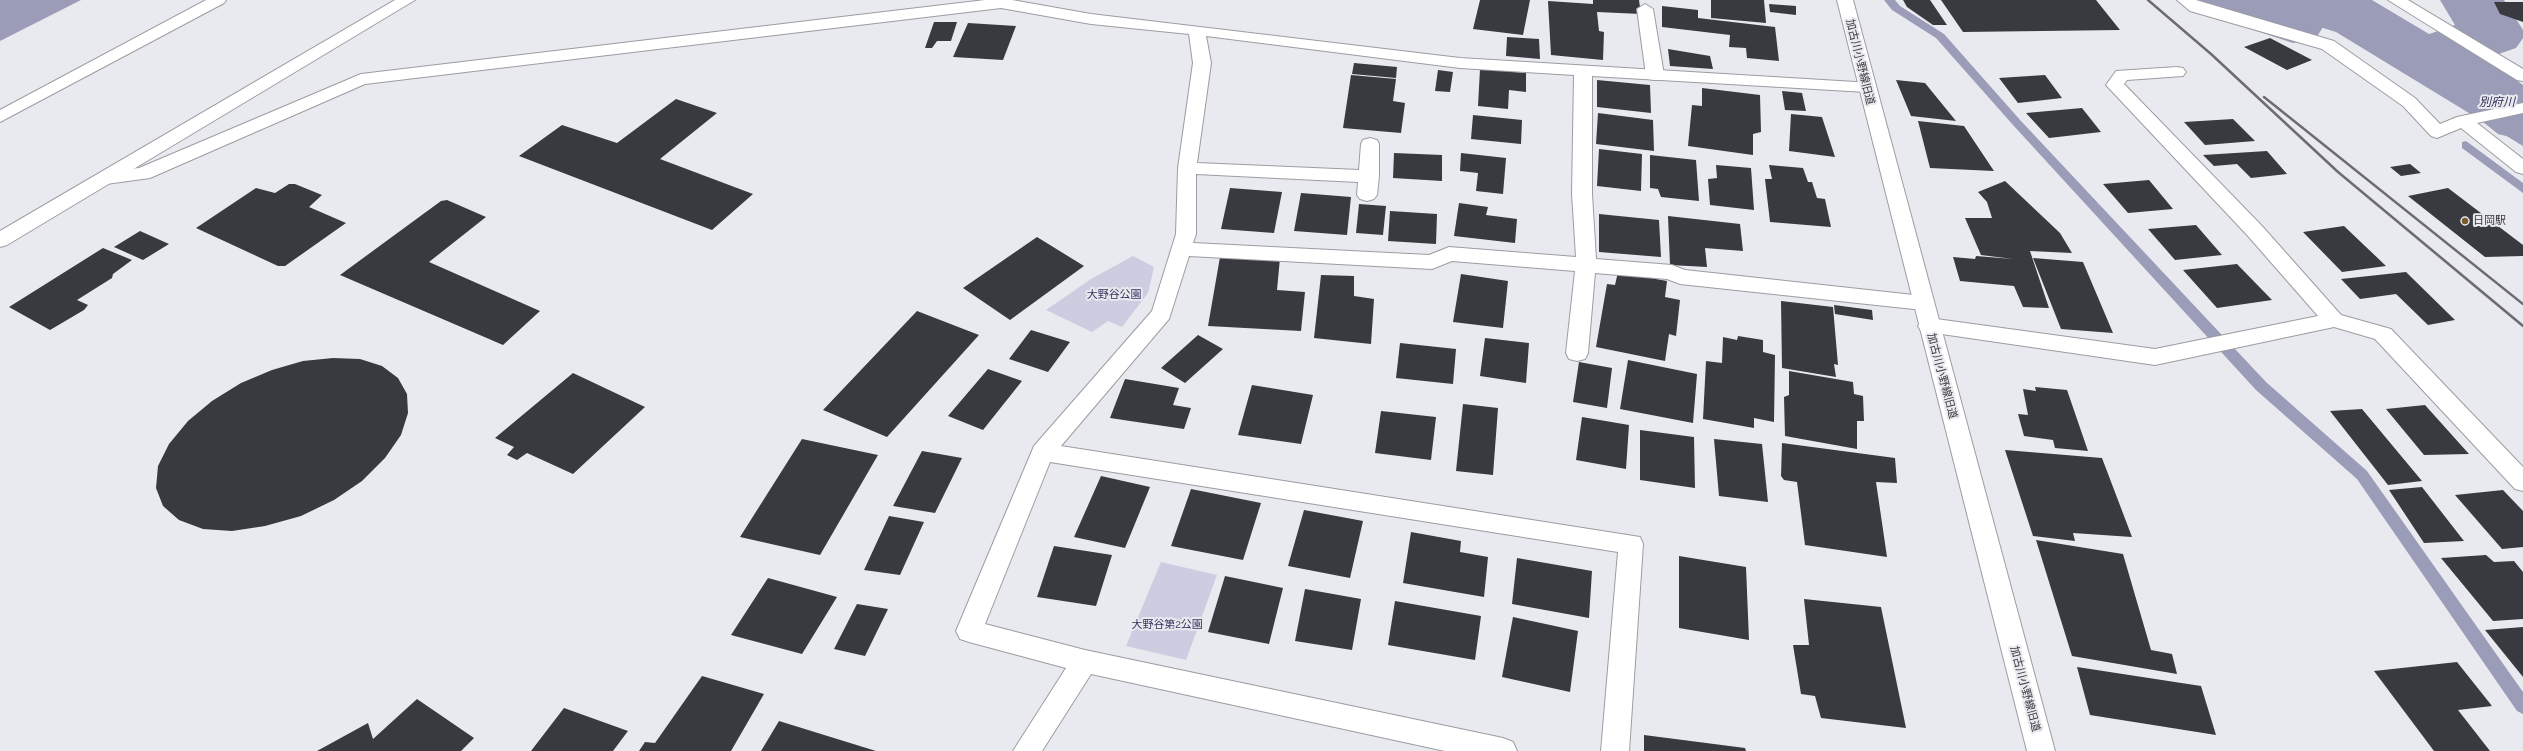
<!DOCTYPE html>
<meta charset="utf-8">
<style>
body{margin:0}
canvas{display:block;background:#e9e9f0}
</style>
<canvas width="2523" height="751"></canvas>
<script>
const context = document.querySelector('canvas').getContext('2d');
context.lineJoin = 'round';
function fillPath(path, color) { context.fillStyle = color; context.fill(path, 'evenodd'); }
const toPath = rows => new Path2D(rows.map(r => 'M' + r).join(''));
function strokePath(path, color, width, dash) { context.strokeStyle = color; context.lineWidth = width; context.lineCap = dash ? 'butt' : 'round'; context.setLineDash(dash || []); context.stroke(path); }
function drawText(font, color, halo, rows, align = 'center') {
  context.font = font + ' Raleway,"Noto Sans JP",sans-serif'; context.lineWidth = 4; context.setLineDash([]); context.textBaseline = 'middle'; context.strokeStyle = halo; context.fillStyle = color; for (const [text, x, y, turn = 0] of rows) {
    context.save(); context.translate(x, y); context.rotate((+turn || 0) * Math.PI / 180); context.textAlign = isNaN(turn) ? turn : align; if (halo) context.strokeText(text, 0, 0); context.fillText(text, 0, 0); context.restore();
  }
}
fillPath(toPath([
 [1133,256,1154,267,1148,293,1122,327,1108,321,1092,332,1046,310,1091,279],
 [1161,562,1217,575,1186,660,1126,646]
]), '#cccde0');
fillPath(toPath([
 [0,0,81,0,0,41],
 [2233,0,2372,0,2496,74,2523,87,2523,146,2336,32]
]), '#9b9cb8');
fillPath(toPath([
 [1884,0,1895,0,1900,6,1944,34,2021,121,2266,382,2367,471,2523,692,2523,714,2517,711,2357,479,2256,390,2013,125,1936,38,1892,10,1884,0],
 [2215,1,2223,1,2294,26,2289,29,2285,28,2215,5,2215,1],
 [2466,141,2523,183,2523,193,2462,148,2462,142,2466,141]
]), '#9b9cb8');
fillPath(toPath([
 [2192,0,2286,0,2316,10,2325,24,2316,38,2293,43,2202,13,2192,0],
 [2440,0,2504,0,2523,30,2523,38,2516,48,2487,58,2523,85,2523,140,2498,134,2415,67,2405,53,2415,39,2455,25,2440,0]
]), '#9b9cb8');
fillPath(toPath([
 [1480,0,1530,0,1523,35,1473,29],
 [1593,0,1639,0,1641,14,1597,12,1599,31,1604,32,1603,60,1551,55,1548,1,1593,4],
 [1711,0,1764,0,1766,23,1711,18],
 [1903,0,1930,0,1947,25,1933,25,1907,7],
 [1941,0,2096,0,2120,30,1963,32],
 [2494,2,2523,2,2523,22,2500,14],
 [1769,4,1796,6,1796,15,1770,12],
 [1662,6,1698,10,1698,18,1775,27,1779,61,1747,58,1746,48,1729,47,1730,35,1662,27],
 [934,22,957,22,951,41,937,41,932,48,925,48],
 [968,23,1016,26,1003,60,953,57],
 [1507,37,1539,39,1540,59,1506,56],
 [2270,38,2312,60,2287,70,2244,47],
 [1668,49,1710,56,1713,69,1670,66],
 [1354,63,1397,67,1396,78,1352,74],
 [1480,69,1526,73,1526,92,1509,90,1508,109,1478,106],
 [1438,70,1453,72,1450,92,1435,91],
 [1351,75,1396,79,1393,101,1405,103,1401,133,1343,128],
 [2045,75,2062,98,2018,103,1999,78],
 [1597,80,1650,85,1651,113,1597,107],
 [1896,80,1925,83,1956,121,1911,116],
 [1702,88,1760,95,1761,132,1753,134,1753,155,1688,146,1692,105,1702,106],
 [1782,91,1802,93,1806,111,1785,110],
 [676,99,717,113,660,159,753,194,712,230,519,156,562,125,617,143],
 [2082,108,2101,132,2049,138,2026,113],
 [1598,113,1653,120,1654,151,1596,144],
 [1791,114,1822,117,1835,157,1789,151],
 [1473,115,1522,120,1521,144,1471,139],
 [2233,119,2255,141,2205,145,2184,122],
 [1918,121,1964,126,1994,171,1930,168],
 [1599,149,1642,154,1641,191,1597,186],
 [2267,151,2287,174,2251,178,2237,164,2214,166,2203,155],
 [1394,153,1442,155,1442,181,1393,178],
 [1461,153,1506,158,1503,194,1476,191,1478,173,1460,171],
 [1650,155,1696,160,1699,201,1661,197,1658,189,1650,188],
 [2410,164,2421,173,2401,176,2390,167],
 [1716,165,1751,168,1754,210,1710,205,1708,179,1717,178],
 [1769,165,1803,168,1808,182,1812,182,1817,198,1825,199,1831,227,1770,222,1765,179,1772,179],
 [2149,180,2173,209,2128,213,2103,184],
 [2005,181,2060,233,2072,253,2030,251,2049,308,2023,307,2014,286,1960,281,1953,257,1975,259,1976,256,2013,259,1981,255,1965,218,1992,218,1987,202,1978,192],
 [289,184,295,184,322,195,309,207,346,223,285,266,278,266,196,228,256,188,275,193],
 [1230,188,1282,192,1274,233,1221,229],
 [2448,188,2523,245,2523,256,2485,257,2408,196],
 [1301,193,1351,197,1347,235,1294,231],
 [447,200,486,217,429,262,540,311,503,345,340,275,441,201],
 [1459,203,1488,207,1486,215,1517,219,1515,243,1454,236],
 [1359,204,1386,206,1383,235,1356,233],
 [1390,211,1437,214,1436,244,1388,241],
 [1599,214,1659,220,1661,257,1599,252],
 [1668,216,1740,224,1743,251,1705,248,1707,267,1670,265],
 [2196,225,2222,255,2175,260,2148,229],
 [2344,226,2386,266,2342,272,2303,232],
 [140,231,169,244,143,260,114,247],
 [1037,237,1084,266,1010,320,963,288],
 [103,248,132,260,113,274,112,278,77,300,88,305,84,310,50,330,9,307],
 [1220,257,1280,258,1277,290,1305,292,1301,331,1208,326],
 [2033,258,2083,262,2113,333,2061,329],
 [2237,264,2272,300,2217,308,2183,270],
 [1618,272,1667,281,1665,297,1680,300,1676,336,1669,334,1665,361,1596,347,1607,284,1615,285],
 [2406,272,2455,320,2428,325,2396,294,2360,299,2341,279],
 [1461,274,1508,281,1503,328,1453,322],
 [1321,275,1354,276,1354,296,1374,299,1371,344,1314,338],
 [1781,301,1833,307,1838,365,1834,364,1836,377,1782,368],
 [1834,305,1872,310,1873,320,1835,314],
 [917,311,979,335,887,437,823,410],
 [1031,330,1070,342,1048,372,1009,359],
 [1198,335,1223,349,1185,383,1161,368],
 [1738,336,1763,340,1763,352,1775,355,1774,422,1754,418,1754,428,1703,419,1706,361,1722,363,1723,337,1737,340],
 [1485,338,1529,343,1526,383,1480,376],
 [1400,343,1456,349,1453,384,1396,378],
 [333,358,360,359,382,366,398,378,407,394,408,413,401,435,385,458,362,481,334,500,301,516,265,526,232,531,203,529,179,520,163,506,156,488,158,466,169,444,188,421,212,401,241,383,272,370,303,361],
 [1628,360,1697,374,1693,423,1620,409],
 [1579,362,1612,368,1607,408,1573,402],
 [988,369,1022,381,983,430,948,416],
 [1789,371,1853,382,1854,394,1863,396,1864,421,1857,421,1857,449,1785,436,1784,397,1789,395],
 [573,373,645,407,573,474,527,453,517,460,507,455,514,447,495,438],
 [1125,379,1179,388,1173,405,1191,408,1184,429,1110,418],
 [1252,385,1313,395,1301,444,1238,435],
 [2035,387,2067,390,2088,451,2055,448,2053,440,2024,436,2018,414,2028,415,2023,389,2036,391],
 [1463,404,1498,408,1493,475,1456,471],
 [2425,405,2469,454,2424,455,2386,409],
 [2362,409,2422,481,2388,485,2330,411],
 [1381,411,1436,417,1431,460,1375,453],
 [1582,417,1629,425,1626,469,1576,460],
 [1640,430,1694,437,1695,488,1640,480],
 [802,439,878,455,820,555,740,537],
 [1714,439,1762,444,1768,502,1719,496],
 [1782,443,1895,458,1897,483,1876,482,1887,557,1805,545,1797,482,1784,480,1781,476],
 [2005,450,2102,458,2132,537,2073,533,2075,541,2033,536],
 [922,451,962,458,935,513,893,506],
 [1101,476,1150,487,1125,548,1074,537],
 [2422,487,2464,541,2424,543,2389,490],
 [1191,489,1261,503,1243,560,1171,546],
 [2503,490,2523,511,2523,547,2502,549,2455,495],
 [1304,510,1363,521,1350,578,1288,566],
 [889,516,924,522,900,575,864,570],
 [1411,532,1461,541,1460,552,1488,557,1484,597,1403,583],
 [2036,540,2123,554,2151,650,2172,654,2177,674,2072,656],
 [1054,546,1112,555,1096,606,1037,597],
 [2486,555,2494,562,2514,561,2523,572,2523,619,2493,621,2441,558],
 [1679,556,1746,567,1749,640,1679,628],
 [1517,558,1592,571,1589,618,1512,604],
 [1225,576,1283,588,1269,644,1208,632],
 [768,578,837,597,802,654,731,635],
 [1305,589,1361,599,1352,650,1295,641],
 [1804,599,1881,607,1906,728,1821,718,1815,696,1801,694,1793,645,1809,645],
 [1395,601,1481,616,1475,660,1388,645],
 [857,604,888,609,865,656,834,649],
 [1513,617,1578,631,1570,692,1502,677],
 [2523,627,2523,677,2485,630],
 [2457,662,2492,706,2458,710,2490,751,2434,751,2374,671],
 [2077,667,2201,686,2216,735,2090,715],
 [702,676,764,694,731,751,639,751,645,742,655,743],
 [417,699,474,738,461,751,317,751,368,723,373,739],
 [564,708,628,731,613,751,531,751],
 [779,721,876,751,761,751],
 [1644,735,1745,748,1746,751,1644,751]
]), '#393a3f');
const lane = toPath([
 [206,0,226,0,224,3,0,122,0,110,206,0],
 [1645,4,1653,9,1664,75,1661,79,1655,80,1649,79,1646,75,1637,9,1645,4]
]);
const street = toPath([
 [985,0,1012,0,1091,14,1460,58,1872,83,1875,87,1872,91,1866,92,1592,76,1592,194,1596,259,1672,265,1685,270,1923,296,1930,298,1933,303,1930,308,1923,310,1680,284,1667,279,1595,273,1588,353,1585,359,1577,361,1569,359,1566,353,1575,271,1452,261,1432,269,1189,256,1169,319,1061,446,1640,537,1643,544,1629,751,1601,751,1618,552,1050,462,985,624,1085,650,1503,738,1513,742,1517,751,1445,751,1091,674,1042,751,1013,751,1066,668,969,642,960,639,956,631,1034,446,1152,311,1176,234,1178,168,1193,63,1189,34,1091,24,1001,8,365,84,150,178,106,184,99,182,96,178,99,174,106,172,139,168,361,74,985,0],
 [1206,36,1460,68,1574,75,1572,194,1576,257,1449,247,1429,255,1193,243,1196,234,1196,174,1358,182,1357,195,1360,199,1367,201,1374,199,1377,195,1379,176,1379,144,1377,140,1370,138,1363,140,1361,144,1359,170,1197,163,1211,63,1206,36],
 [2177,0,2196,0,2334,41,2415,98,2440,124,2457,117,2523,103,2523,113,2477,123,2523,159,2523,174,2516,172,2461,128,2437,138,2431,136,2403,106,2322,49,2190,11,2177,0],
 [2388,0,2408,0,2523,69,2523,81,2517,80,2388,0],
 [2177,67,2183,68,2186,72,2183,76,2127,80,2124,84,2262,226,2341,315,2391,329,2523,467,2523,491,2515,489,2375,339,2334,327,2155,365,1921,331,1918,326,1921,321,1929,318,2155,349,2318,316,2248,236,2106,85,2116,71,2177,67]
]);
const secondary = toPath([
 [395,0,415,0,7,245,0,247,0,231,395,0],
 [1837,0,1853,0,2055,751,2027,751,1837,0]
]);
strokePath(lane, '#9c9ca3', 2);
strokePath(street, '#9c9ca3', 2);
strokePath(secondary, '#9c9ca3', 2);
fillPath(lane, '#fff');
fillPath(street, '#fff');
fillPath(secondary, '#fff');
strokePath(toPath([
 [2148,0,2211,54,2338,172,2523,326],
 [2264,97,2523,304]
]), '#6d6d71', 2.5);
for (const [x, y, r, color] of [
 [2465,221,4,"#795a2f"]
]) { const dot = new Path2D(); dot.arc(x, y, r, 0, 2 * Math.PI); context.fillStyle = color; context.fill(dot); strokePath(dot, '#e9e9f0', 1.5); }
drawText('11px', '#39393c', '#e9e9f0', [
 ["加古川小野線旧道",1860,62,76],
 ["加古川小野線旧道",1942,376,75],
 ["加古川小野線旧道",2025,689,75]
]);
drawText('11px', '#39393c', '#e9e9f0', [
 ["日岡駅",2473,221]
], 'left');
drawText('11px', '#37355e', '#e9e9f0', [
 ["大野谷公園",1114,295],
 ["大野谷第2公園",1167,625]
]);
drawText('italic 12px', '#2f2c55', '#e9e9f0', [
 ["別府川",2497,102]
]);
</script>
